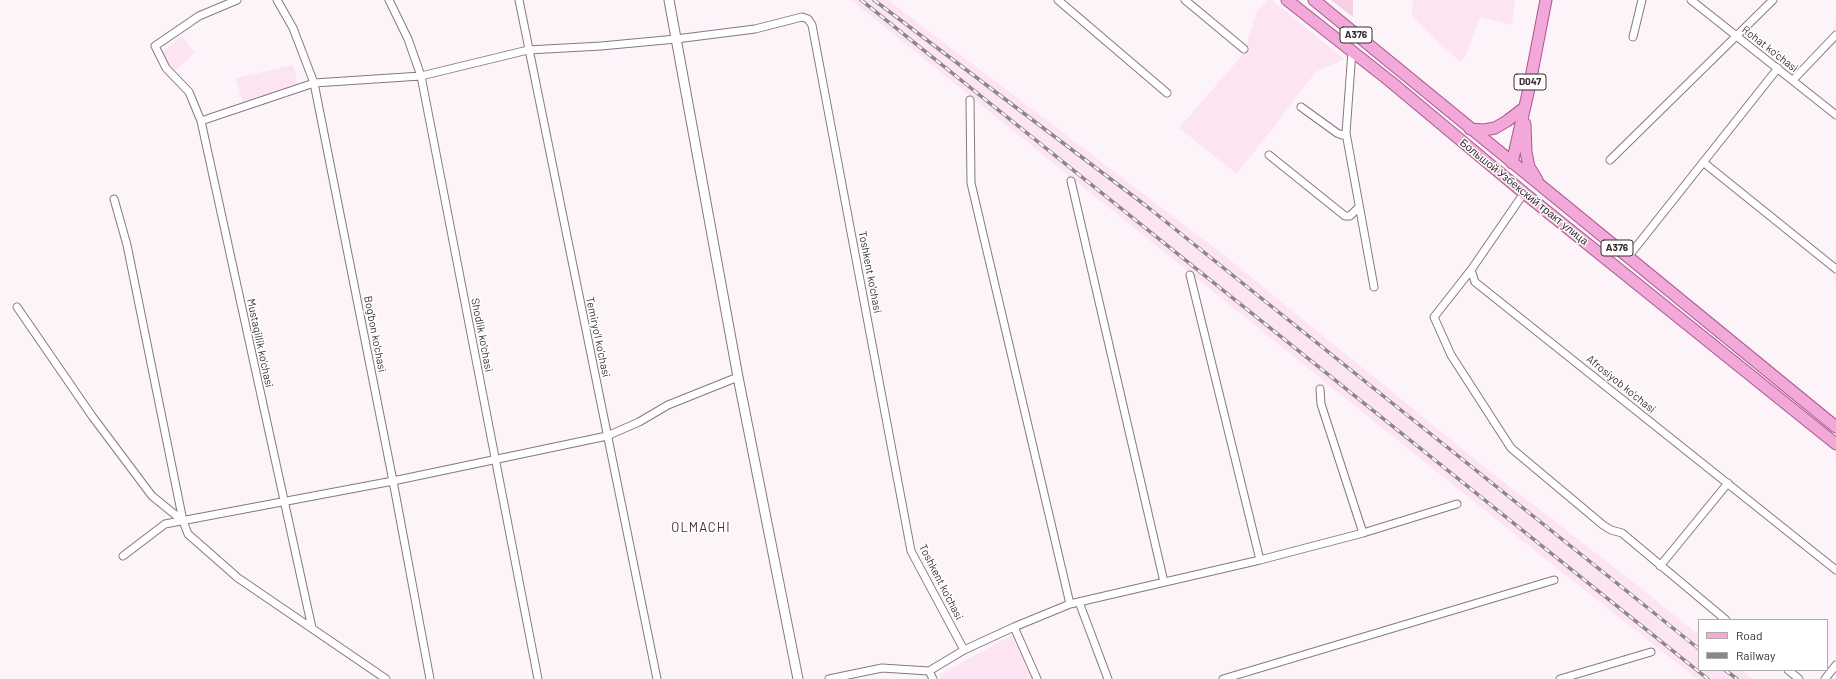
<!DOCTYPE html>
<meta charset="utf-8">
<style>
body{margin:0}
#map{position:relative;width:1836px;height:679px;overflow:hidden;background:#fdf4f9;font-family:Barlow,sans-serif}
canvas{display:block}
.legend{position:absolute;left:1698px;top:619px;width:130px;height:52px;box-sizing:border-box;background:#fff;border:1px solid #afabad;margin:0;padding:5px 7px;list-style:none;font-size:12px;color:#362e32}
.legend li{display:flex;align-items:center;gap:8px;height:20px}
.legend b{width:20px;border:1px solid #afabad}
</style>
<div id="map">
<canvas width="1836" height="679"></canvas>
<ul class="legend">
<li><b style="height:5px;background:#f2a8d9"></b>Road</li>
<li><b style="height:5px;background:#8e858a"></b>Railway</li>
</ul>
</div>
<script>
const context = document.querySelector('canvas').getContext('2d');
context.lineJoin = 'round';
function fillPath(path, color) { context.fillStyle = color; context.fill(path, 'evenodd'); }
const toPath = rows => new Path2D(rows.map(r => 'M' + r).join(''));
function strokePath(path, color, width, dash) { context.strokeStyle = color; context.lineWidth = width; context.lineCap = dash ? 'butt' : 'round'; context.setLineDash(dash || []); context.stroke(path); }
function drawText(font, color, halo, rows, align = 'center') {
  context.font = font + ' Barlow,sans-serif'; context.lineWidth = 3; context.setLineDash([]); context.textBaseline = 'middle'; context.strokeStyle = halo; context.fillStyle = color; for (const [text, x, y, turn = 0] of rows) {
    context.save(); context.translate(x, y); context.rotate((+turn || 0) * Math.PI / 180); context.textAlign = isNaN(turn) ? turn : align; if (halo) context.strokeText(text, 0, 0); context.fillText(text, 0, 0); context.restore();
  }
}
fillPath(toPath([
 [851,0,888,0,1220,252,1487,469,1632,581,1699,635,1699,670,1742,670,1753,679,1697,679,1539,554],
 [1267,0,1272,0,1344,59,1316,72,1237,174,1179,128,1244,53,1257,11],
 [1413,0,1515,0,1512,25,1480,17,1467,53,1460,62,1412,17],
 [182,36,195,53,174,71,161,53],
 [293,65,298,84,243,104,236,78],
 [1012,635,1031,679,941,679,939,675]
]), '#fce4f2');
fillPath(toPath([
 [1331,0,1353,0,1353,17]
]), '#f3d0e4');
const minor = toPath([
 [237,0,199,16,155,46,166,68,189,92,201,121,312,628],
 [277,0,293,28,314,83,393,481,430,679],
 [389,0,408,39,421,76,538,679],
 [519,0,657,679],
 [1058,0,1167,93],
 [1185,0,1244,49],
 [1691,0,1836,115],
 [1633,37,1642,0],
 [1352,51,1346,133,1374,287],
 [1793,80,1836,35],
 [970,100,971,183,1070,604],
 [1301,107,1337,133,1342,135,1346,133],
 [201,121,314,83,421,76,528,50,601,46,676,39,755,29,802,17,808,19,812,25,911,551,964,650],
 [1269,155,1345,216,1350,216,1359,207],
 [1610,160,1773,0],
 [1703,162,1836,269],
 [1071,181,1164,582],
 [1524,193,1471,270,1475,282,1836,570],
 [114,199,127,245,183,521,188,534,238,578,386,679],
 [1628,257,1778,68],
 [1471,270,1434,317,1451,355,1511,448,1603,525,1611,530,1622,533,1726,620],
 [1190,275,1260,560],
 [17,307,92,416,152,496,183,521],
 [1320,389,1321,404,1363,533],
 [123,556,165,524,393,481,607,436,639,422,668,405,738,377],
 [1660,566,1728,483],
 [1079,602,1108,679],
 [1014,627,1037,679],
 [1788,670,1799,679],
 [929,671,933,679],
 [829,679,882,668,929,671,964,650,1014,627,1070,604,1260,560,1363,533,1457,504],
 [1223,679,1554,580],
 [1560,679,1651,652],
 [1825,679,1836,665]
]);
const tertiary = toPath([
 [669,0,738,377,798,679]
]);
const primary = toPath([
 [1287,0,1391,82,1524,193,1836,444],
 [1314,0,1836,427],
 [1525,124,1526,152,1529,167,1537,180],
 [1470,129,1484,130,1495,128,1507,121,1524,108],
 [1512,163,1528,93,1546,0]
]);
strokePath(minor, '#897681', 9);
strokePath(tertiary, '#897681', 11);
strokePath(primary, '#aa588e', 13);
strokePath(minor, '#fff', 7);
strokePath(tertiary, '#fff', 9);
strokePath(primary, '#f2a8d9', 11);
const rail = toPath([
 [861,0,1708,679],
 [874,0,1145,205,1699,649],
 [1725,670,1737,679]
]);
strokePath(rail, '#8e858a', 3.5);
strokePath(rail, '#fff', 2, [6]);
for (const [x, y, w] of [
 [1356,35,32],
 [1530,82,32],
 [1617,248,32]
]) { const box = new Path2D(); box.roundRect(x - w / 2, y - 8, w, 16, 3); context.fillStyle = '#fff'; context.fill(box); strokePath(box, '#362e32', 1); }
drawText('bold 10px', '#362e32', null, [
 ["A376",1356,35],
 ["D047",1530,82],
 ["A376",1617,248]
]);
drawText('11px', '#362e32', '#fff', [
 ["Rohat ko'chasi",1770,49,38],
 ["Большой Узбекский тракт улица",1524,192,39],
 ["Toshkent ko'chasi",870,272,79],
 ["Bog'bon ko'chasi",375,334,79],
 ["Shodlik ko'chasi",482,335,79],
 ["Temiryo'l ko'chasi",598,337,78],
 ["Mustaqillik ko'chasi",260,343,78],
 ["Afrosiyob ko'chasi",1621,384,39],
 ["Toshkent ko'chasi",941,582,63]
]);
context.letterSpacing = '1px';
drawText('13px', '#42323c', '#fff', [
 ["OLMACHI",701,528]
]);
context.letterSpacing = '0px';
</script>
